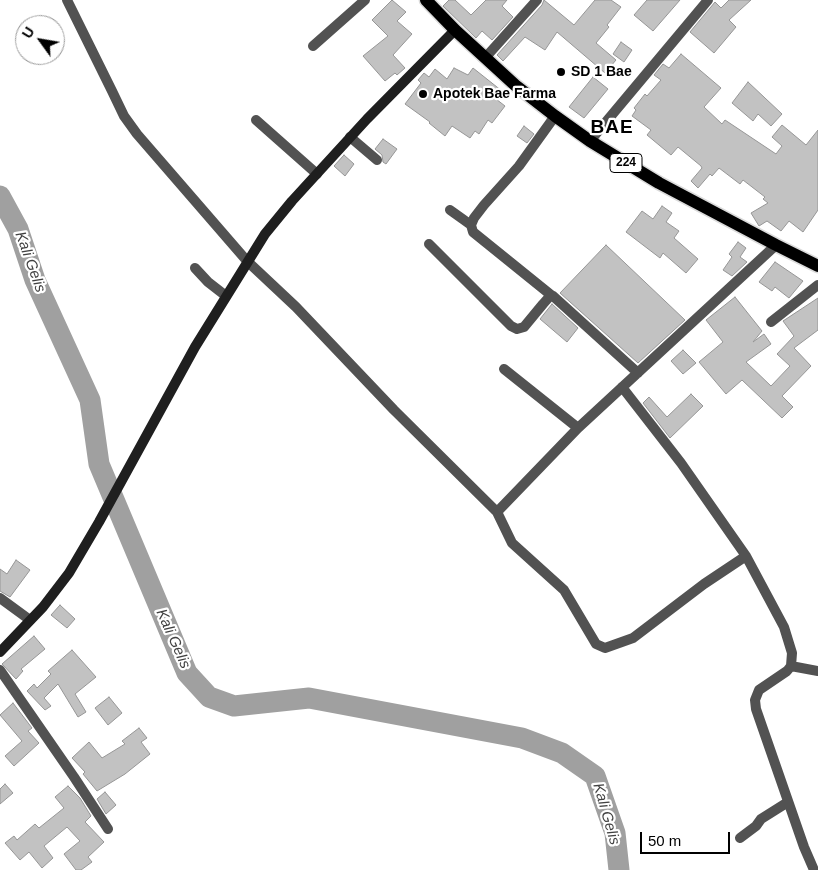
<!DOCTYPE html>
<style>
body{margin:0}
#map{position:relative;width:818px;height:870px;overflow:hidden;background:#fff;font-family:Helvetica,sans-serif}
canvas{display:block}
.north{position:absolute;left:15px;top:15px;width:50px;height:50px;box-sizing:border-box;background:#fff;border:1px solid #999;border-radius:50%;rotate:302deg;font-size:14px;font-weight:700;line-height:20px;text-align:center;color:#000}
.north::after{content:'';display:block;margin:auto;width:18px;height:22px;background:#000;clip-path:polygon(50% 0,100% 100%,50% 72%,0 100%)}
.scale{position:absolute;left:640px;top:832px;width:90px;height:22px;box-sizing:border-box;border:2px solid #000;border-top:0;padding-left:6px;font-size:15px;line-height:18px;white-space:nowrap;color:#000;-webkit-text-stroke:4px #fff;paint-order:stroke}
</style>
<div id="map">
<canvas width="818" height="870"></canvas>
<div class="north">U</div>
<div class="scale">50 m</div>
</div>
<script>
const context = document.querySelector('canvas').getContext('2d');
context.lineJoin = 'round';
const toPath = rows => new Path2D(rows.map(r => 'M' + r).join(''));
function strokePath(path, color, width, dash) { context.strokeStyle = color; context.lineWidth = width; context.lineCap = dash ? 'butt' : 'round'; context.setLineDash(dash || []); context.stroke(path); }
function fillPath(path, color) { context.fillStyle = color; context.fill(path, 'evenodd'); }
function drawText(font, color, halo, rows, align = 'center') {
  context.font = font + ' Helvetica,sans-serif'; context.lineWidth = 4.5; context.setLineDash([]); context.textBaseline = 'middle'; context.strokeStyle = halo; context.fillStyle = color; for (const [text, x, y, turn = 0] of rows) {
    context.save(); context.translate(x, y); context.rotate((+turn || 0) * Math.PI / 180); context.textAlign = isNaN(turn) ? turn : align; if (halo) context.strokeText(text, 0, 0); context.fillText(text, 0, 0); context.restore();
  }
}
strokePath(toPath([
 [0,196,18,229,35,280,90,400,99,464,187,673,209,697,234,706,309,698,522,738,562,753,595,776,615,833,619,870]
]), '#a0a0a0', 21);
const building = toPath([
 [392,0,406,12,397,21,412,34,393,55,405,68,397,75,395,73,385,81,363,56,388,36,372,20,392,0],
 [449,0,455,0,471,15,486,0,507,0,502,6,513,17,492,40,482,31,476,38,443,6,449,0],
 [544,0,574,25,595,0,611,0,621,7,607,25,609,27,596,43,616,60,605,73,557,32,545,50,525,37,503,61,497,55,542,5,544,0],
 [647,0,680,0,653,31,634,15,647,0],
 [729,0,751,0,729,20,736,27,714,53,690,32,715,2,721,8,729,0],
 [621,42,632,50,624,62,613,54,621,42],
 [681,54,721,88,704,107,722,124,725,120,776,154,782,146,772,137,782,125,806,145,818,130,818,210,803,232,789,221,781,231,767,221,759,226,751,213,768,203,763,199,765,197,743,180,740,184,719,168,712,176,710,174,698,188,691,181,702,168,701,166,678,147,671,155,647,135,651,130,632,116,636,110,634,108,645,94,647,96,661,80,654,75,663,64,669,68,681,54],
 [454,68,468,75,473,68,502,91,496,99,505,106,492,123,488,120,479,134,475,131,470,138,452,126,445,136,429,123,430,122,405,104,421,83,418,80,424,73,429,77,435,69,447,79,454,68],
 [593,77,608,89,584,118,569,107,593,77],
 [748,82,782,114,771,126,758,114,753,121,732,103,748,82],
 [524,126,534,134,527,143,517,136,524,126],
 [383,139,397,149,386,164,383,162,382,155,375,149,383,139],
 [344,155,354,164,345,176,334,166,344,155],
 [662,206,672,213,666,222,679,231,674,238,698,259,686,273,663,253,660,258,626,232,642,211,653,219,662,206],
 [738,242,746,248,740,257,747,262,732,276,723,270,732,257,729,254,738,242],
 [606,245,685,320,638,363,560,293,606,245],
 [775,262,803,281,789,298,775,287,772,291,759,282,775,262],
 [735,297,762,331,753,342,764,334,771,344,746,362,771,386,790,366,777,354,794,336,783,321,818,298,818,330,794,348,811,366,782,396,793,407,782,418,742,380,726,394,699,362,723,342,706,320,735,297],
 [552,304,578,328,567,342,540,319,552,304],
 [683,350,696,363,683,374,671,361,683,350],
 [691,394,703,406,670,438,643,403,649,397,667,417,691,394],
 [16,560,30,570,10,597,0,591,0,569,7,574,16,560],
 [60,605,75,619,67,628,51,615,60,605],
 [34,636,45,649,21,669,23,671,16,679,2,664,34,636],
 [72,650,96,677,75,694,86,712,78,717,58,684,44,698,51,706,45,710,27,691,34,684,37,688,51,674,48,671,72,650],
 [109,697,122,713,108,725,95,708,109,697],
 [13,703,32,728,28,731,39,743,14,766,5,756,22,741,0,715,13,703],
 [139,728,147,738,141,742,150,754,125,774,97,791,83,774,85,772,72,758,89,742,102,758,125,744,122,741,139,728],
 [5,784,13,793,0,804,0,789,5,784],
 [68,786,80,798,91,816,85,822,104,842,88,857,92,862,81,870,76,870,64,854,80,841,67,827,44,846,53,858,42,868,29,852,20,860,5,843,14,836,17,840,35,824,39,828,64,808,55,797,68,786],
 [105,792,116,805,106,814,97,799,105,792]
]);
fillPath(building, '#c2c2c2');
strokePath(building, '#969696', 1);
const primary = toPath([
 [426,0,455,30,515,85,555,116,590,141,659,183,776,245,818,266]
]);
strokePath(primary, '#dbdbdb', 15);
strokePath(toPath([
 [67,0,112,91,124,116,137,134,247,261,296,307,394,410,497,512,512,543,564,590,596,644,605,648,633,638,704,584,746,556],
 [313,46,365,0],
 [485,58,537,0],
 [256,120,317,174],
 [350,137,377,160],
 [590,141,708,0],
 [450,210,471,225],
 [429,244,511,326,517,329,524,327,543,304,551,295,553,296,638,373],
 [195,268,208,282,226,296],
 [551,295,473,232,471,225,474,218,484,205,519,166,555,116],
 [771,322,818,285],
 [504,369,578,428],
 [622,387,681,463,746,556,784,627,792,653,791,666,787,671,759,690,755,700,756,709,804,847,814,870],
 [497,512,578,428,776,245],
 [0,598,30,620],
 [791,666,818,671],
 [0,670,74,777,108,829],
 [740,838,756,826,761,819,788,802]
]), '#525252', 10);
strokePath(toPath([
 [0,652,43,607,69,573,99,522,195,347,265,234,292,201,367,119,455,30]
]), '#1f1f1f', 10);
strokePath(primary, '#000', 12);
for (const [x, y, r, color] of [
 [561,72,5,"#000"],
 [423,94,5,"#000"]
]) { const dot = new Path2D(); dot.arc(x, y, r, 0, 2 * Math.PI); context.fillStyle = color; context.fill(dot); strokePath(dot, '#fff', 2); }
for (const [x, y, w] of [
 [626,163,32]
]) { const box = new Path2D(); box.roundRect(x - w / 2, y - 9.5, w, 19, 4); context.fillStyle = '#fff'; context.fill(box); strokePath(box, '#000', 1); }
drawText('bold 12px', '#000', null, [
 ["224",626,163]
]);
drawText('bold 14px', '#000', '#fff', [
 ["SD 1 Bae",571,72],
 ["Apotek Bae Farma",433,94]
], 'left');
drawText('italic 15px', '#414141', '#fff', [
 ["Kali Gelis",30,262,70],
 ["Kali Gelis",173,639,66],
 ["Kali Gelis",606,814,74]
]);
context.letterSpacing = '1px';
drawText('bold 19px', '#000', '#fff', [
 ["BAE",612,128]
]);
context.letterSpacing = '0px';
</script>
